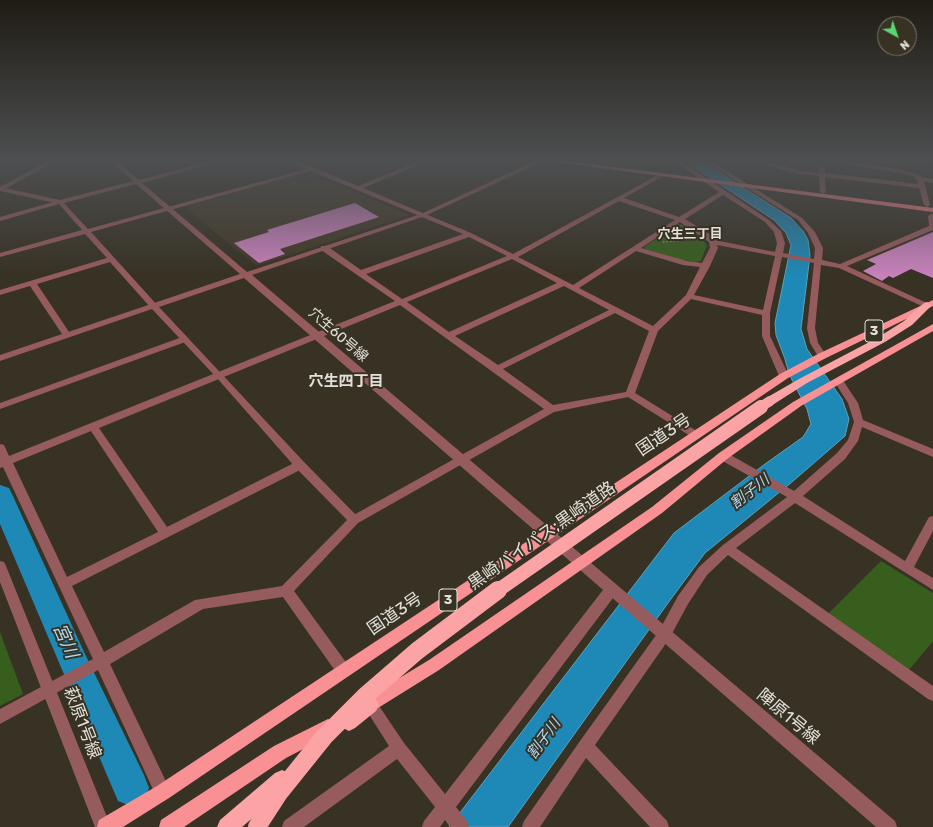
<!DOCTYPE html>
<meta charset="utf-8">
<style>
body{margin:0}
#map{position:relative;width:933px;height:827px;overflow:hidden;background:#383225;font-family:Rubik,sans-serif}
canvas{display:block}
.north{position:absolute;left:877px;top:16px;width:40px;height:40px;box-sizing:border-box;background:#383225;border:1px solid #7c786d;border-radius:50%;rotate:140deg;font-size:11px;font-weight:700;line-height:16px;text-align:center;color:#e3e0d8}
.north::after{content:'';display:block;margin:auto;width:14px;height:18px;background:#5bd56e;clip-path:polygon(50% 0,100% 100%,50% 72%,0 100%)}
</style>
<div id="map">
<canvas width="933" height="827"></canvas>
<div class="north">N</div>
</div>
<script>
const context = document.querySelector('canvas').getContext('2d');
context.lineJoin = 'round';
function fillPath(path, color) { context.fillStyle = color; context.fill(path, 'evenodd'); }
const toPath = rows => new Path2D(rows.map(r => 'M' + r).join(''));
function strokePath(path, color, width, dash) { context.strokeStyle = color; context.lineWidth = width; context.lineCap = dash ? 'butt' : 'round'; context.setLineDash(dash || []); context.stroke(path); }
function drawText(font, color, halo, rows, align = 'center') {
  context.font = font + ' Rubik,"Noto Sans JP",sans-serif'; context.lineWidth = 4; context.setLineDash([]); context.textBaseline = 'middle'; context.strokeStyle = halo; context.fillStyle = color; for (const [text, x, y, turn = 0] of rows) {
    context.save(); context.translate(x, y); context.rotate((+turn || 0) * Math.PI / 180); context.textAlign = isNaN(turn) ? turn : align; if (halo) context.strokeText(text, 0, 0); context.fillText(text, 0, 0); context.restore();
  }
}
fillPath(toPath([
 [308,172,409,215,257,266,184,207]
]), '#433a28');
fillPath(toPath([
 [679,224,683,225,699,236,707,245,701,261,696,262,676,259,645,249,644,247],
 [881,561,933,593,933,641,909,670,828,614],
 [0,632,23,694,0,706]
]), '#375e1c');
const water = toPath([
 [683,160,700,160,791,218,803,231,808,240,810,255,801,329,807,349,842,399,849,419,845,436,792,482,705,553,668,603,508,827,449,827,674,533,765,464,803,437,811,424,807,409,789,374,785,359,776,335,775,323,791,245,786,233,774,220,683,160]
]);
fillPath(water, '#1e88b6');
strokePath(water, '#59a2c0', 1);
fillPath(toPath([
 [0,485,9,488,12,494,85,654,144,775,149,788,144,801,131,806,118,801,0,524,0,485]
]), '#1e88b6');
fillPath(toPath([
 [355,203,379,217,280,249,285,254,259,263,234,243,269,232,267,230],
 [933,232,933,278,911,269,893,278,889,276,882,281,863,271,876,264,867,260]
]), '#c781bb');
strokePath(toPath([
 [663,242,693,239]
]), '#969187', 1.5, [1.5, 2]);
fillPath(toPath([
 [50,160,58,160,3,190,0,191,0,187,50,160],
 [287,160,296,160,358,186,422,160,431,160,363,188,471,233,513,254,658,175,663,176,624,198,679,217,719,192,672,160,680,160,769,220,781,231,785,243,783,253,814,259,815,248,808,233,798,220,747,188,747,186,751,186,802,218,815,232,823,248,822,260,840,264,929,226,928,216,931,214,933,214,933,230,847,266,931,305,930,307,924,307,839,268,821,265,815,328,818,343,827,356,822,359,819,358,810,343,807,328,814,263,782,257,770,313,770,336,789,376,784,379,779,376,762,336,762,315,691,299,658,331,635,393,700,433,701,435,700,437,692,437,628,397,554,412,358,523,294,591,348,665,350,670,348,675,343,676,338,675,283,597,203,609,110,664,171,792,169,798,163,800,157,798,98,670,0,724,0,709,93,659,3,467,0,468,0,444,4,445,9,456,395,301,321,250,321,246,327,246,361,270,463,234,311,171,91,232,158,306,154,308,151,308,110,262,37,284,71,335,67,338,64,337,30,286,0,295,0,290,107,258,85,234,0,257,0,253,82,230,59,204,0,221,0,217,60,200,62,201,88,229,306,169,287,160],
 [723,195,765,222,774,232,777,243,775,252,714,240,711,235,685,219,723,195],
 [619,201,675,220,573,285,518,257,619,201],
 [680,222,705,239,709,242,710,248,702,263,687,261,641,248,680,222],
 [469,237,507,256,402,299,366,274,469,237],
 [717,245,775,256,763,310,694,295,710,266,718,248,717,245],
 [636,251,683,265,700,267,686,295,653,326,579,288,636,251],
 [512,259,557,283,449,332,407,302,512,259],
 [564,286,609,310,498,365,455,336,564,286],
 [400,305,544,409,350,517,282,586,195,600,104,652,72,586,304,468,305,465,304,462,296,462,167,527,99,428,400,305],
 [615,313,649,331,626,392,553,405,503,369,615,313],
 [91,431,158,532,67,577,13,463,91,431],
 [748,160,760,160,798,170,819,173,819,168,822,166,825,168,825,173,918,184,917,180,913,176,899,173,821,160,839,160,899,169,917,174,922,177,933,179,933,183,924,181,930,205,927,207,924,205,919,188,825,177,826,192,823,194,820,192,819,176,798,174,748,160],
 [185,336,189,339,188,341,0,409,0,403,185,336],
 [839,378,842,379,858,403,863,420,933,449,933,457,862,427,858,441,845,459,803,496,905,561,929,517,933,516,933,531,914,567,933,578,933,590,795,503,736,548,933,686,933,701,928,699,728,555,707,575,688,604,669,639,595,745,667,821,669,827,650,827,586,758,540,827,522,827,524,821,580,741,659,631,678,596,699,567,723,545,787,497,719,459,718,456,719,453,727,453,794,491,837,453,848,440,854,422,848,403,834,381,839,378],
 [611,585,616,586,617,590,616,594,456,807,467,821,469,827,450,827,445,820,440,827,422,827,424,821,435,807,397,759,304,827,282,827,284,821,389,746,363,705,365,700,370,698,375,700,404,743,445,794,606,586,611,585]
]), '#965b5c');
fillPath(toPath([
 [0,160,4,160,0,163,0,160],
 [109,160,116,160,139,180,214,160,226,160,142,183,247,272,421,214,537,160,546,160,425,216,252,275,895,821,897,827,876,827,244,278,159,307,304,462,358,517,360,520,358,523,354,524,350,523,296,468,217,378,152,309,0,361,0,355,240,274,136,184,60,204,0,191,0,187,60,200,133,181,109,160],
 [703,160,711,160,752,187,747,188,703,160],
 [0,561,4,562,6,566,111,827,95,827,0,582,0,561]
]), '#965b5c');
fillPath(toPath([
 [540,160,560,160,933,208,933,212,540,160]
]), '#f77e84');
fillPath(toPath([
 [933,300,933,306,826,358,788,378,169,798,123,827,97,827,99,820,157,786,780,374,818,354,933,300],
 [933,324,933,331,801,406,727,459,662,513,439,670,370,713,364,716,358,713,356,708,358,703,429,660,652,507,719,453,793,402,933,324],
 [328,719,334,721,336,727,334,733,286,758,184,827,159,827,161,820,274,746,328,719]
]), '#f99094');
fillPath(toPath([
 [927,302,932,305,912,325,885,342,807,383,774,404,770,405,766,404,764,401,766,398,799,379,877,338,904,321,924,303,927,302],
 [370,697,376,699,379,705,376,711,355,728,349,731,343,728,340,722,343,716,364,699,370,697],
 [282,770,289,773,292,780,289,787,242,827,217,827,220,820,275,773,282,770]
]), '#fba3a5');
strokePath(toPath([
 [759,408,770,401]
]), '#fba3a5', 10);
strokePath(toPath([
 [497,591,761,407]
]), '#fba3a5', 14);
strokePath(toPath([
 [257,827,279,793,324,737,365,696,417,651,498,590]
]), '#fba3a5', 18);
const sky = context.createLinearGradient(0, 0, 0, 276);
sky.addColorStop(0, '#1f1c14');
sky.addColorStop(0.58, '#4d4f51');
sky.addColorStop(1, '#4d4f5100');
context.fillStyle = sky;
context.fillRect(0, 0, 933, 276);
drawText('bold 13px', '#e3e0d8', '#383225', [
 ["穴生三丁目",690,234]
]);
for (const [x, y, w] of [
 [874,331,18],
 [448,600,18]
]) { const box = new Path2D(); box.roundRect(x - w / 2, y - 11, w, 22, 3); context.fillStyle = '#383225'; context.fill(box); strokePath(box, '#e3e0d8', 1); }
drawText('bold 13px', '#e3e0d8', null, [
 ["3",874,331],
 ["3",448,600]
]);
drawText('14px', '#e3e0d8', '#383225', [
 ["穴生60号線",338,335,41]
]);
drawText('bold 15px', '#e3e0d8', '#383225', [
 ["穴生四丁目",346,382]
]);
drawText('italic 15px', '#acd8f1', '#383225', [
 ["割子川",750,492,-38],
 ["割子川",544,739,-54]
]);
drawText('17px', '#e3e0d8', '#383225', [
 ["国道3号",664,435,-34],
 ["黒崎バイパス;黒崎道路",542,536,-35],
 ["国道3号",395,614,-34],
 ["陣原1号線",788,717,40],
 ["萩原1号線",82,723,69]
]);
drawText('italic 18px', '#acd8f1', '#383225', [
 ["宮川",65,641,66]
]);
</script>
